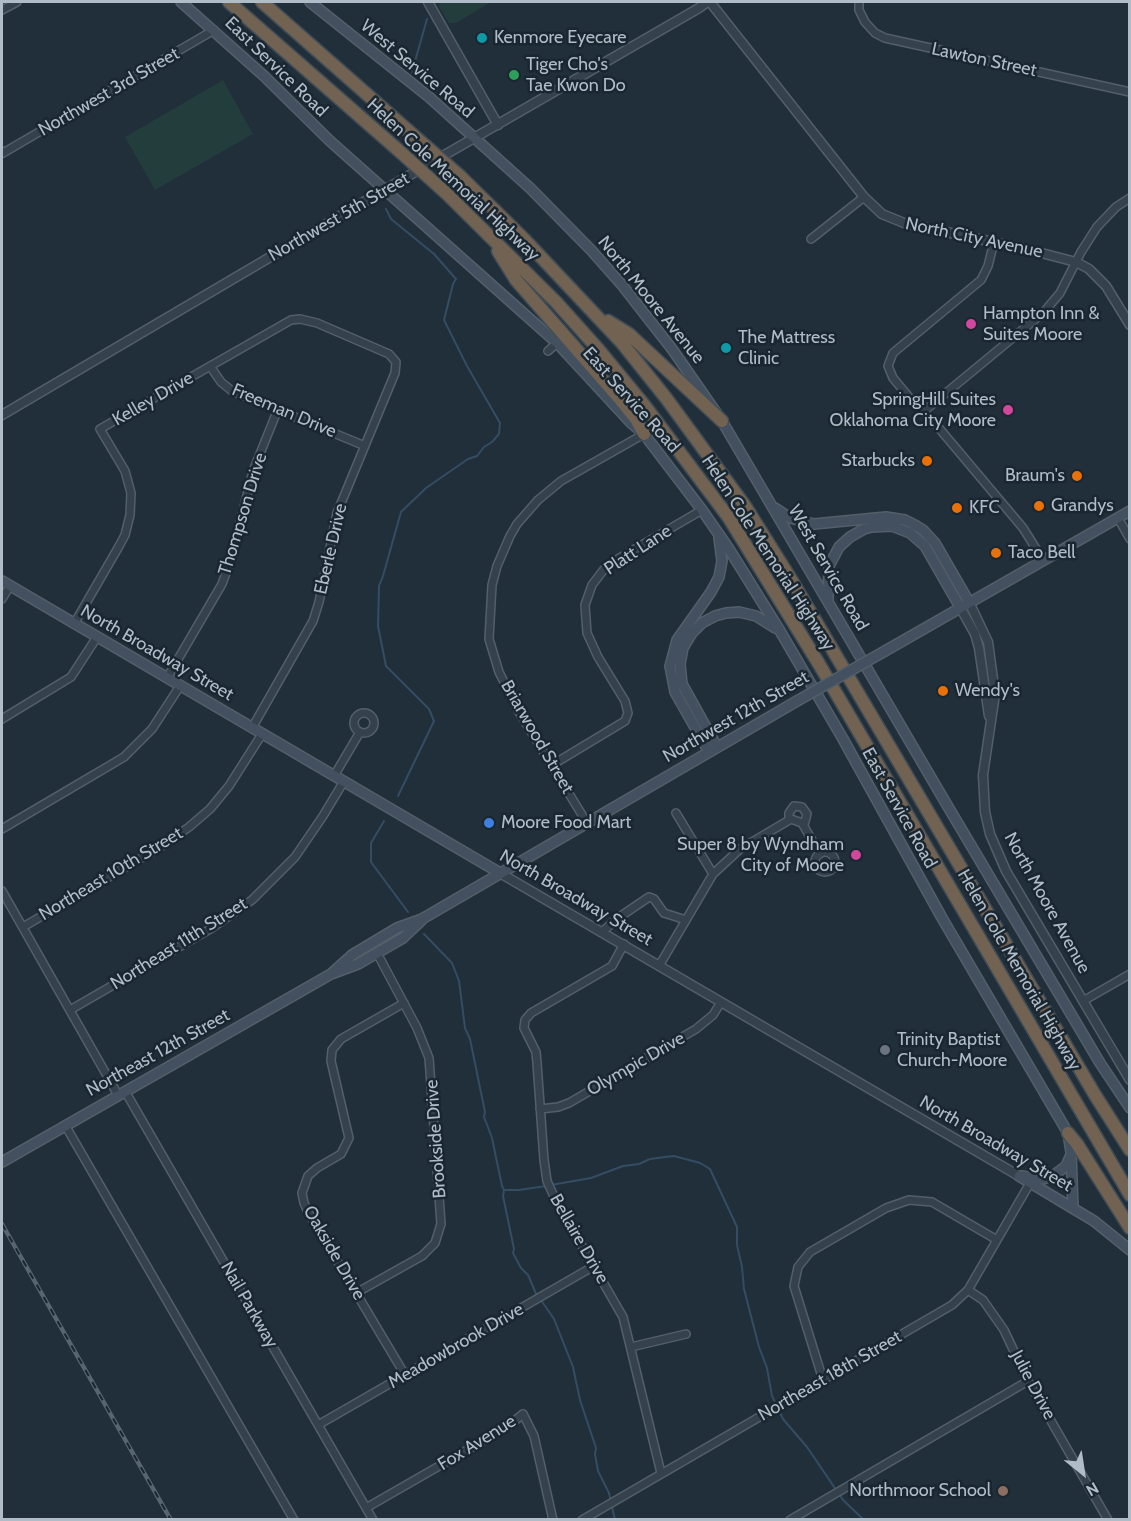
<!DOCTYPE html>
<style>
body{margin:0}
#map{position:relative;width:1131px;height:1521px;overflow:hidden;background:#212f3b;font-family:Cabin,sans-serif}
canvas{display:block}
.frame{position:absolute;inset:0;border:3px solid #b0bcc7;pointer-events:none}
.north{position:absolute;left:1053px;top:1443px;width:60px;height:60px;-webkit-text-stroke:4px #1a2630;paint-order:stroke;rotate:150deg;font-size:16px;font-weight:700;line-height:24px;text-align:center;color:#b0bcc7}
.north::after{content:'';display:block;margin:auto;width:21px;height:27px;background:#b0bcc7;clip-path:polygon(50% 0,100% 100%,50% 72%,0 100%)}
</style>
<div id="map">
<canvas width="1131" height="1521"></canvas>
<div class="frame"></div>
<div class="north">N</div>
</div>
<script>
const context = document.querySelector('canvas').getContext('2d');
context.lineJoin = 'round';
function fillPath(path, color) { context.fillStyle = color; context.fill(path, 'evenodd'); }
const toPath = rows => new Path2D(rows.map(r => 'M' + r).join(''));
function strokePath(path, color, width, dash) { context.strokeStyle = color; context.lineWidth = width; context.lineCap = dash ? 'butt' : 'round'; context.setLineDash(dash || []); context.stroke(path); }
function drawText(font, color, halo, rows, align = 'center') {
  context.font = font + ' Cabin,sans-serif'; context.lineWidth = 5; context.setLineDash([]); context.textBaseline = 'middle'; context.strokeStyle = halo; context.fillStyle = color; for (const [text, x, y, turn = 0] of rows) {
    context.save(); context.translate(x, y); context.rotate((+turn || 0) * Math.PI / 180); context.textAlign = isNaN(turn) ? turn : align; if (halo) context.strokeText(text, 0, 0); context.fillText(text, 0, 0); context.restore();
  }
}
fillPath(toPath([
 [440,2,491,2,456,23,449,23,439,7],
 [223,80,253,134,155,190,125,137]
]), '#233c3c');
strokePath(toPath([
 [412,72,427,19],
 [386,209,391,219,434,254,456,279,453,284,444,320,467,366,500,423,499,434,492,442,484,447,477,456,468,459,426,488,401,512,383,576,379,586,378,626,386,666,429,709,434,721,398,796],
 [384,821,371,843,371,862,408,912],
 [424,934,452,963,459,981,465,1028,470,1039,485,1112,484,1117,492,1138,502,1186,504,1190,503,1196,514,1249,513,1253,521,1268,528,1275,537,1296],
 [551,1185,591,1178,623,1166,639,1164,650,1159,665,1157,674,1156,700,1163,710,1169,737,1227,737,1245,742,1267,744,1289,759,1347,767,1368,772,1396,783,1419,807,1447,843,1500,864,1520],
 [504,1190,519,1190,546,1186],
 [541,1300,554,1319,573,1367,580,1400,596,1448,595,1454,598,1471,609,1493,615,1520]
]), '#344d63', 2);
const minor = toPath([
 [859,2,859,10,865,22,875,33,885,38,1130,92],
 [2,10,17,2],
 [2,151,3,153,214,30],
 [811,239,864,197],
 [994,242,988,266,981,280,893,353,888,366,893,378,913,402,933,421,1023,528,1043,560],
 [548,351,557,343],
 [210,366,221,382,232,391,365,446],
 [923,412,1044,312,1060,293,1081,252,1097,227,1116,207,1130,198],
 [1118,518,1130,539],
 [2,599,10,586],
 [74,624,118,548,125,535,130,515,131,493,125,471,100,429,291,320,300,319,317,323,389,354,396,362,395,373,337,513,319,602,313,621,252,728],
 [167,678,222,584,232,556,253,471,278,409],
 '354 723a10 10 0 1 1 20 0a10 10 0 1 1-20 0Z',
 [2,719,71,677,97,637],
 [552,765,625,721,628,713,625,701,598,657,587,633,585,605,592,585,605,568,616,560,702,510],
 [334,776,360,732],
 [676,813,713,874],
 [789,820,789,813,794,806,802,807,807,814,804,825],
 [587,823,519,712,499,672,489,639,492,585,497,566,510,536,517,524,538,500,561,481,644,434],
 [2,829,124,757,152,729,180,686],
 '815 862a10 10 0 1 1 20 0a10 10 0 1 1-20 0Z',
 [2,891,118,1095],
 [23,927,162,846,189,827,210,809,229,786,262,734],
 [602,932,618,918,649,897,654,899,664,913,686,920],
 [624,944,612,966,531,1013,525,1020,524,1028,536,1052,537,1063,544,1160,547,1181,556,1201,623,1317,661,1473],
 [659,966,713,874,740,849,791,819,802,823,820,854],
 [1083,1001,1130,974],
 [404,1003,341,1039,332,1050,331,1061,349,1138,341,1154,317,1168,308,1176,302,1193,304,1203,308,1212,405,1375],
 [70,1010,212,928,252,900,295,857,323,816,344,781],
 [125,1091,373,1520],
 [540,1109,558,1107,569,1103,696,1029,713,1015,721,1002],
 [65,1125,294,1520],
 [968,1290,983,1300,1004,1330,1028,1381,1108,1520],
 [356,1293,422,1256,435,1243,441,1224,429,1058,417,1028,377,953],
 [631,1347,686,1334],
 [823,1380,794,1286,798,1267,810,1252,886,1208,909,1200,932,1202,997,1240],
 [318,1425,594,1266],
 [366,1508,507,1427,523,1414,534,1436,553,1520],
 [582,1520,952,1305,968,1290,1030,1183],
 [790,1520,1028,1381]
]);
const tertiary = toPath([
 [428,2,498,125],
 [710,2,864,197,882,214,904,223,1026,249,1076,262,1089,269,1106,286,1130,325],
 [2,415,384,190,699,8,707,2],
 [969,602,988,642,995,694,983,775,985,812,990,834,1006,871,1130,1080],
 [960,607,975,634,979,648,989,716],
 [500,873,1019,1176]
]);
const secondary = toPath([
 [181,2,264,76,330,141,557,343,631,423,644,434,702,510,729,549,780,631,843,739,942,918,1068,1133,1071,1152,1073,1208],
 [310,2,429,97,530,188,591,250,622,285,672,349,722,421,947,805,1100,1063,1130,1108],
 [775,508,790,518,814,524,886,517,905,520,915,525,923,530,935,543,969,602],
 [2,581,500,873],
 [828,599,829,566,839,547,850,537,864,529,872,527,892,526,910,533,925,546,960,607],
 [885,651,1130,511],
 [717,747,682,684,680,664,683,648,692,633,702,623,715,616,726,613,739,612,756,616,775,628],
 [709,752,675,692,670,666,677,640,711,592,719,577,722,561,719,538],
 [331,974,352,955,397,928,422,919,797,701],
 [2,1162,331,974,358,964,377,953,403,938,421,921],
 [1019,1176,1094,1221,1130,1250],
 [1021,1176,1043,1179,1053,1176,1066,1166,1070,1157]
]);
const motorway = toPath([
 [229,2,397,149],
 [262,2,412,134],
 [461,177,524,239,622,343,666,398,745,506,792,581,1095,1095,1130,1150],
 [446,193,556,302,599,350,645,406,729,518,819,664,1130,1195],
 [498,251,516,280,619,398,636,419,644,434],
 [608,321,629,334,722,421],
 [1068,1133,1077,1144,1130,1228]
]);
strokePath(minor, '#535f69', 10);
strokePath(tertiary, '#535f69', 11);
strokePath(secondary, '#535f69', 12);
strokePath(motorway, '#404c56', 15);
strokePath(minor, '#35414c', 7);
strokePath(tertiary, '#35414c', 8);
strokePath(secondary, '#43505f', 9);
strokePath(motorway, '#726252', 12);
const rail = toPath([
 [2,1224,171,1520]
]);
strokePath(rail, '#576573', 4.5);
strokePath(rail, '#1a2630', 2, [7]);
const secondaryBridge = toPath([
 [797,701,885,651]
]);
const motorwayBridge = toPath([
 [412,134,461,177],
 [397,149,446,193]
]);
strokePath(secondaryBridge, '#535f69', 12, []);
strokePath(motorwayBridge, '#404c56', 15, []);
strokePath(secondaryBridge, '#43505f', 9);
strokePath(motorwayBridge, '#726252', 12);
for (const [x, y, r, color] of [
 [482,38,6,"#0f9aa8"],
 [514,75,6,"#2e9e5b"],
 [971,324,6,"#d1479c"],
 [726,348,6,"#0f9aa8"],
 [1008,410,6,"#d1479c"],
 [927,461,6,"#e8710a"],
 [1077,476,6,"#e8710a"],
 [1039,506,6,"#e8710a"],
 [957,508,6,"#e8710a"],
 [996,553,6,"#e8710a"],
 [943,691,6,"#e8710a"],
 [489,823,6,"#3f7fe0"],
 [856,855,6,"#d1479c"],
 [885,1050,6,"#6b7280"],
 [1003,1491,6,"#8d6e63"]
]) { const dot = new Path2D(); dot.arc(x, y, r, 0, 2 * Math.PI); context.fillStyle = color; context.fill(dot); strokePath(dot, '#1a2630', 2); }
drawText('18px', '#b0bcc7', '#1a2630', [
 ["Kenmore Eyecare",494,38],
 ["Tiger Cho's",526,65],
 ["Tae Kwon Do",526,86],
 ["Hampton Inn &",983,314],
 ["Suites Moore",983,335],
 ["The Mattress",738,338],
 ["Clinic",738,359],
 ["SpringHill Suites",996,400,"right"],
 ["Oklahoma City Moore",996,421,"right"],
 ["Starbucks",915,461,"right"],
 ["Braum's",1065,476,"right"],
 ["Grandys",1051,506],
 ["KFC",969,508],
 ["Taco Bell",1008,553],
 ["Wendy's",955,691],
 ["Moore Food Mart",501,823],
 ["Super 8 by Wyndham",844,845,"right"],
 ["City of Moore",844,866,"right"],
 ["Trinity Baptist",897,1040],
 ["Church-Moore",897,1061],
 ["Northmoor School",991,1491,"right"]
], 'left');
drawText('18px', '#b0bcc7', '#1a2630', [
 ["Lawton Street",984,60,12],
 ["East Service Road",276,67,44],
 ["West Service Road",417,69,40],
 ["Northwest 3rd Street",109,92,-30],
 ["Helen Cole Memorial Highway",453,180,43],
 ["Northwest 5th Street",339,217,-30],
 ["North City Avenue",974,238,12],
 ["North Moore Avenue",651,300,51],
 ["Kelley Drive",153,399,-30],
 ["East Service Road",631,400,48],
 ["Freeman Drive",284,411,23],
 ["Thompson Drive",243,514,-73],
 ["Eberle Drive",331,549,-77],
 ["Platt Lane",638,550,-33],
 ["Helen Cole Memorial Highway",768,553,57],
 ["West Service Road",828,568,60],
 ["North Broadway Street",157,653,30],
 ["Northwest 12th Street",736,717,-30],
 ["Briarwood Street",537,737,60],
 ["East Service Road",899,808,61],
 ["Northeast 10th Street",111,874,-31],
 ["North Broadway Street",576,898,30],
 ["North Moore Avenue",1047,903,61],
 ["Northeast 11th Street",179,944,-32],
 ["Helen Cole Memorial Highway",1019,970,60],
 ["Northeast 12th Street",158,1053,-29],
 ["Olympic Drive",636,1064,-30],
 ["Brookside Drive",436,1139,-94],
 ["North Broadway Street",996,1144,30],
 ["Bellaire Drive",579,1239,60],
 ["Oakside Drive",334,1253,60],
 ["Nail Parkway",249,1305,60],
 ["Meadowbrook Drive",456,1346,-30],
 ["Northeast 18th Street",830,1376,-30],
 ["Julie Drive",1033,1385,62],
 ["Fox Avenue",477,1443,-32]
]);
</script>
